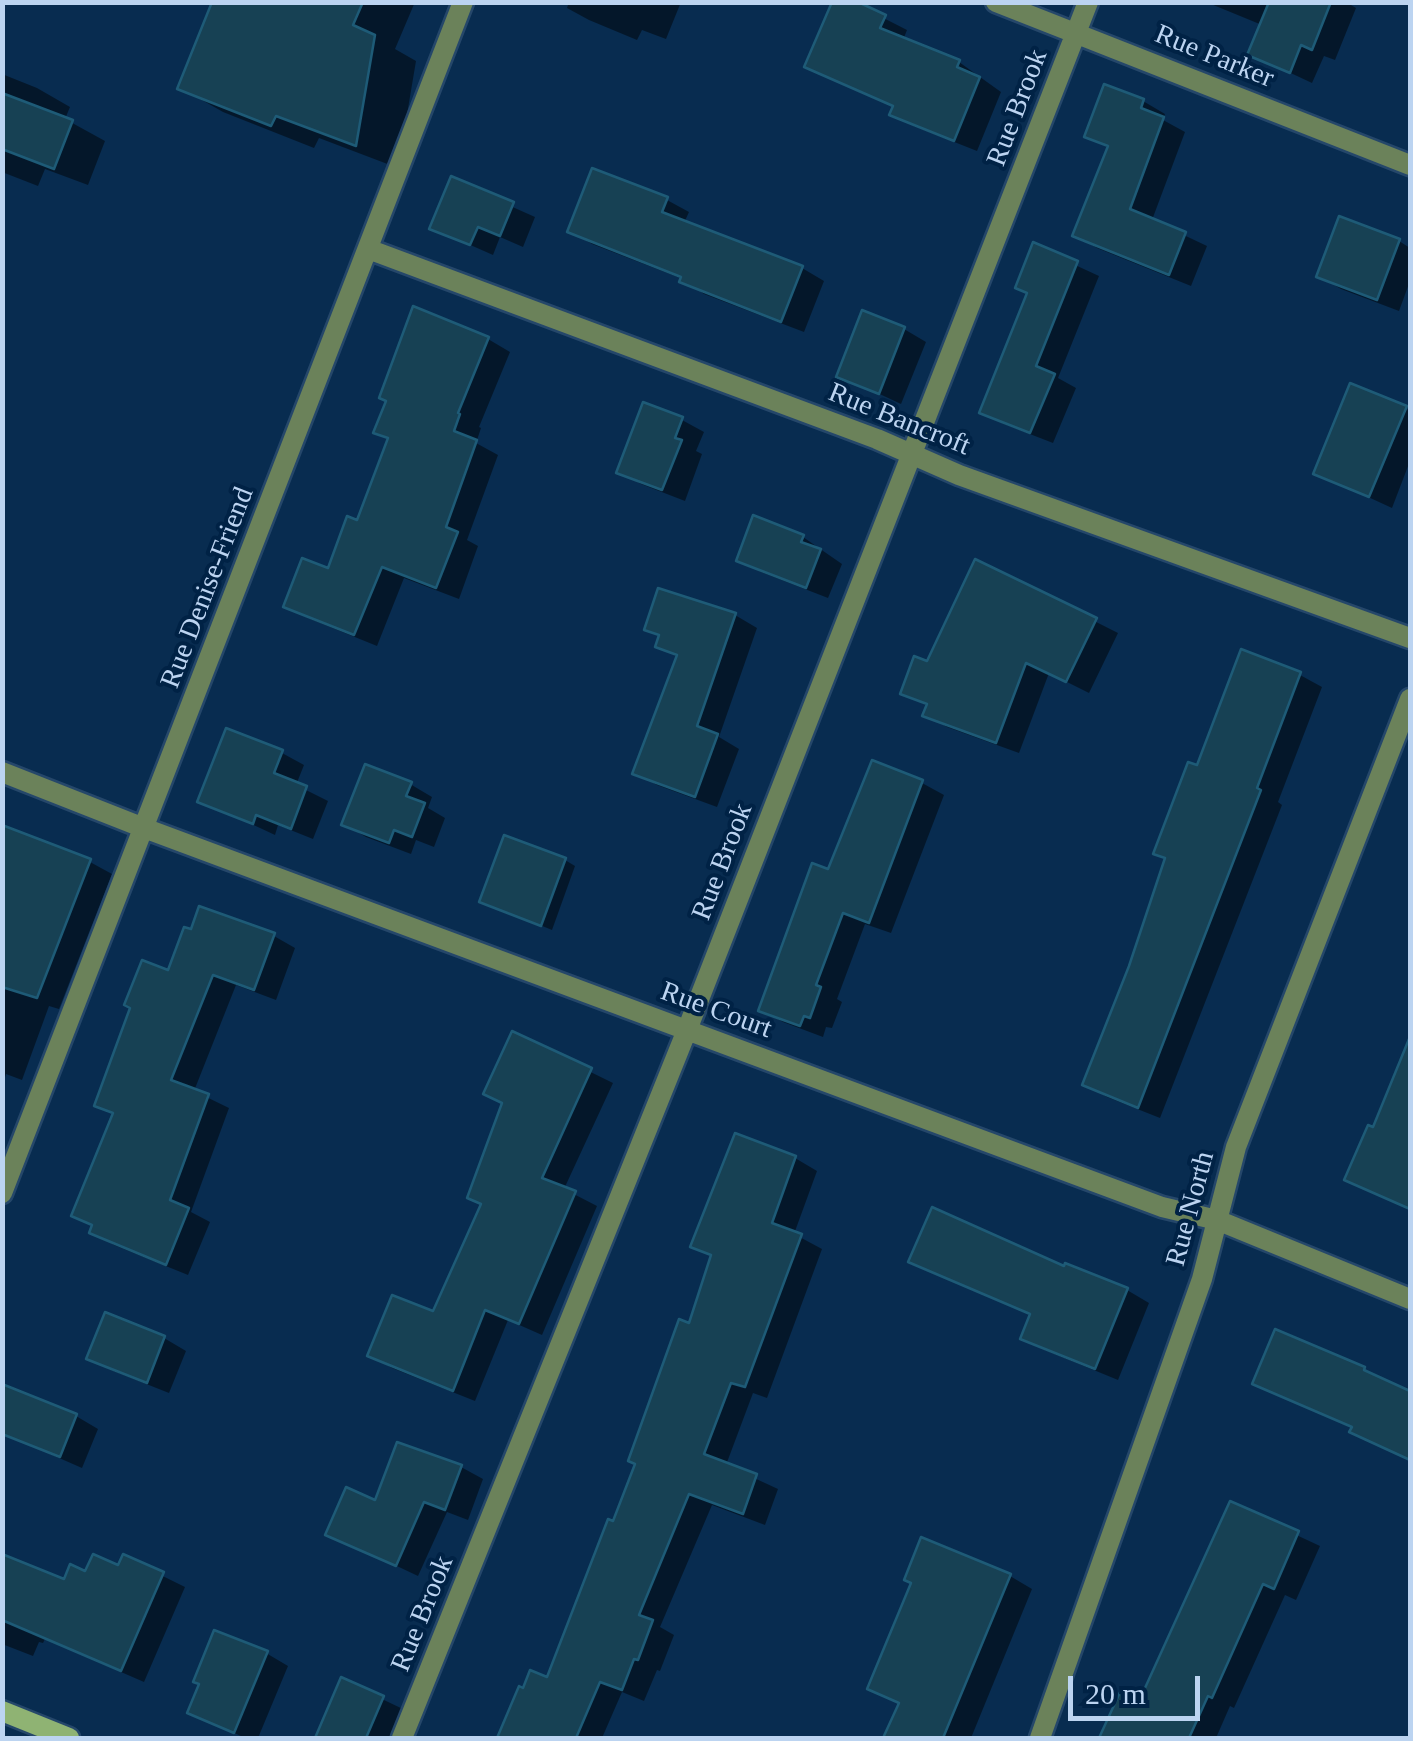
<!DOCTYPE html>
<style>
body{margin:0}
#map{position:relative;width:1413px;height:1741px;overflow:hidden;background:#082c50;font-family:Georgia,serif}
canvas{display:block}
.frame{position:absolute;inset:0;border:5px solid #bcd4f1;pointer-events:none}
.scale{position:absolute;left:1068px;top:1676px;width:132px;height:45px;box-sizing:border-box;border:5px solid #bcd4f1;border-top:0;padding-left:12px;font-size:30px;line-height:35px;white-space:nowrap;color:#bcd4f1;-webkit-text-stroke:8px #002245;paint-order:stroke}
</style>
<div id="map">
<canvas width="1413" height="1741"></canvas>
<div class="frame"></div>
<div class="scale">20 m</div>
</div>
<script>
const context = document.querySelector('canvas').getContext('2d');
context.lineJoin = 'round';
function fillPath(path, color) { context.fillStyle = color; context.fill(path, 'evenodd'); }
const toPath = rows => new Path2D(rows.map(r => 'M' + r).join(''));
function strokePath(path, color, width, dash) { context.strokeStyle = color; context.lineWidth = width; context.lineCap = dash ? 'butt' : 'round'; context.setLineDash(dash || []); context.stroke(path); }
function drawText(font, color, halo, rows, align = 'center') {
  context.font = font + ' Georgia,serif'; context.lineWidth = 8; context.setLineDash([]); context.textBaseline = 'middle'; context.strokeStyle = halo; context.fillStyle = color; for (const [text, x, y, turn = 0] of rows) {
    context.save(); context.translate(x, y); context.rotate((+turn || 0) * Math.PI / 180); context.textAlign = isNaN(turn) ? turn : align; if (halo) context.strokeText(text, 0, 0); context.fillText(text, 0, 0); context.restore();
  }
}
fillPath(toPath([
 [216,2,415,2,395,49,416,61,398,168,319,138,314,148,223,112,181,88],
 [569,2,681,2,666,39,642,30,637,40,589,20,567,8],
 [852,2,907,30,903,40,959,62,1001,92,977,151,914,126,893,114,895,108,807,66],
 [1206,2,1346,2,1356,8,1335,60,1324,56,1312,83,1250,54,1262,25],
 [2,74,37,88,70,107,65,119,105,141,88,185,45,169,38,186,2,172],
 [1143,101,1165,114,1163,120,1185,132,1152,220,1207,246,1191,286,1097,248,1075,235,1109,148,1087,136],
 [452,180,535,217,523,247,500,237,493,255,432,228],
 [667,200,689,212,684,223,802,268,824,281,804,332,704,294,683,279,592,244,570,231],
 [1399,241,1410,248,1410,281,1399,311,1341,289,1319,276],
 [1034,246,1099,276,1058,378,1076,388,1053,443,1004,424,982,412,1030,294],
 [904,329,926,342,901,404,839,375],
 [488,339,510,352,479,427,481,428,476,443,498,455,467,540,478,546,459,599,404,578,377,646,308,618,286,605,330,571,359,523,390,440,376,432],
 [1405,408,1410,411,1410,461,1392,508,1316,473],
 [682,420,704,432,696,451,702,454,685,501,641,484,620,472],
 [803,537,842,564,828,598,761,572,739,560],
 [977,562,1118,633,1089,693,1049,673,1019,753,947,727,925,714,928,706,903,693,928,664],
 [735,615,757,628,719,737,739,749,717,807,657,785,636,773,679,658,658,646,661,637,647,629],
 [1242,652,1300,675,1322,687,1278,802,1282,805,1160,1118,1107,1097,1085,1084,1131,967,1198,769],
 [282,753,304,765,296,785,328,801,313,839,278,825,275,835,200,800],
 [873,763,922,783,944,795,891,933,865,924,837,999,842,1002,832,1028,826,1027,823,1037,783,1022,762,1010,829,872],
 [410,784,432,797,428,808,445,818,434,847,416,840,411,854,366,837,344,824],
 [2,829,90,862,112,874,59,1009,49,1006,22,1080,6,1074,3,1084],
 [565,860,575,866,552,930,482,901],
 [274,936,295,948,276,1000,236,985,194,1091,229,1108,191,1212,210,1222,188,1275,114,1245,92,1232,94,1226,75,1215,115,1115,97,1105,170,974],
 [513,1034,613,1083,564,1189,597,1206,542,1335,508,1320,475,1401,392,1368,370,1355,434,1315,483,1205,504,1103],
 [1410,1041,1410,1210,1347,1179,1375,1130],
 [737,1136,795,1158,817,1171,794,1234,822,1249,767,1398,753,1393,726,1465,778,1489,765,1525,712,1505,660,1627,674,1635,660,1671,657,1670,644,1701,622,1692,602,1738,501,1738,520,1690,548,1680,614,1524,691,1326,713,1257,693,1246],
 [911,1260,1127,1290,1149,1303,1118,1380,1045,1350,1023,1338,1032,1316],
 [164,1338,186,1351,169,1393,111,1370,89,1358],
 [1364,1370,1410,1394,1410,1460,1374,1444,1353,1431,1354,1429,1255,1383],
 [76,1416,98,1429,82,1468,2,1433],
 [398,1445,461,1467,483,1479,468,1520,447,1512,418,1576,329,1534,376,1504],
 [1232,1505,1320,1546,1296,1600,1285,1595,1234,1708,1230,1706,1216,1738,1111,1738,1104,1734,1141,1702],
 [923,1541,1010,1576,1032,1589,971,1738,886,1738,901,1705,870,1688,913,1583],
 [2,1557,65,1582,86,1574,119,1569,124,1557,185,1587,144,1682,45,1639,43,1643,39,1642,33,1656,2,1644],
 [266,1653,288,1666,258,1738,245,1738,190,1712,202,1683],
 [342,1680,405,1710,393,1738,319,1738]
]), '#0007');
const building = toPath([
 [212,2,363,2,353,25,375,35,356,146,276,116,271,126,177,89,212,2],
 [832,2,858,2,886,15,880,28,960,60,957,67,980,77,954,141,889,115,893,106,804,67,832,2],
 [1269,2,1331,2,1312,50,1301,45,1290,73,1247,55,1269,2],
 [1104,84,1144,99,1141,108,1164,117,1130,209,1186,232,1169,275,1072,236,1108,146,1084,137,1104,84],
 [2,93,73,120,54,169,2,149,2,93],
 [592,168,668,197,662,212,803,266,781,322,679,282,681,277,567,232,592,168],
 [451,176,514,202,500,236,478,227,470,245,429,229,451,176],
 [1339,216,1400,239,1377,300,1316,277,1339,216],
 [1033,242,1078,261,1036,366,1055,374,1030,433,979,413,1027,293,1015,288,1033,242],
 [413,306,489,337,458,413,460,414,454,431,477,440,446,527,458,532,436,588,382,567,354,635,283,607,302,558,328,568,347,516,357,520,388,438,373,433,386,401,379,398,413,306],
 [862,310,905,327,879,394,836,377,862,310],
 [1350,383,1407,406,1369,497,1313,474,1350,383],
 [643,402,683,417,675,438,682,440,662,490,616,473,643,402],
 [753,515,804,535,801,542,821,549,806,588,736,561,753,515],
 [975,559,1097,618,1066,682,1026,663,996,743,922,716,927,704,900,694,914,656,927,661,975,559],
 [658,588,736,613,697,726,718,734,695,797,632,774,677,655,655,647,659,635,644,630,658,588],
 [1241,649,1301,672,1257,788,1261,790,1138,1108,1082,1085,1129,966,1165,858,1153,854,1188,762,1197,765,1241,649],
 [226,728,283,750,274,773,307,786,291,829,256,815,253,824,197,802,226,728],
 [872,760,923,780,869,923,843,913,816,985,821,987,810,1018,804,1016,800,1026,758,1011,812,863,828,869,872,760],
 [365,764,412,782,406,796,425,803,412,837,394,830,389,843,341,825,365,764],
 [2,825,91,859,37,998,2,987,2,825],
 [504,835,566,858,541,926,479,902,504,835],
 [199,906,275,933,254,990,213,975,171,1080,209,1094,170,1200,189,1208,166,1265,89,1233,92,1225,71,1216,113,1113,94,1106,130,1008,124,1005,142,960,168,970,184,927,191,929,199,906],
 [512,1031,592,1068,542,1178,576,1191,519,1324,485,1310,453,1391,367,1356,392,1295,433,1311,481,1204,467,1198,502,1103,483,1094,512,1031],
 [1409,1039,1410,1039,1410,1209,1344,1180,1368,1125,1373,1127,1409,1039],
 [735,1133,796,1156,772,1223,802,1234,745,1387,731,1383,704,1454,757,1474,743,1514,689,1494,639,1615,653,1620,638,1660,634,1659,622,1690,600,1682,576,1738,497,1738,519,1686,523,1688,530,1670,547,1677,608,1519,613,1521,635,1464,628,1461,679,1319,689,1323,711,1255,690,1247,735,1133],
 [932,1207,1064,1266,1065,1263,1128,1288,1095,1369,1020,1339,1030,1314,908,1262,932,1207],
 [105,1312,165,1336,147,1383,86,1359,105,1312],
 [1275,1329,1365,1367,1364,1370,1410,1391,1410,1460,1349,1432,1352,1427,1252,1384,1275,1329],
 [2,1384,77,1414,60,1457,2,1434,2,1384],
 [397,1442,462,1465,445,1510,424,1502,396,1566,325,1535,346,1487,375,1500,397,1442],
 [1230,1501,1299,1531,1274,1589,1263,1584,1212,1698,1208,1696,1189,1738,1099,1738,1121,1690,1140,1699,1230,1501],
 [921,1537,1011,1574,943,1738,883,1738,899,1703,867,1689,911,1583,904,1580,921,1537],
 [2,1554,64,1579,70,1564,85,1571,93,1554,118,1565,123,1554,164,1572,121,1671,2,1620,2,1554],
 [214,1630,268,1651,234,1733,187,1713,199,1684,193,1682,214,1630],
 [341,1677,384,1696,366,1738,315,1738,341,1677]
]);
fillPath(building, '#174154');
strokePath(building, '#1e5b77', 2.5);
const street = toPath([
 [996,2,1410,165],
 [368,249,877,439,959,475,1410,638],
 [2,772,144,828,1162,1207,1217,1220,1410,1299],
 [2,1193,463,2],
 [402,1738,687,1030,1088,2],
 [1040,1738,1202,1279,1236,1147,1410,699]
]);
const secondary = toPath([
 [2,1711,69,1738]
]);
strokePath(street, '#25476a', 25);
strokePath(secondary, '#25476a', 25);
strokePath(street, '#6b825a', 20);
strokePath(secondary, '#8fb373', 20);
drawText('28px', '#bcd4f1', '#002245', [
 ["Rue Parker",1214,57,22],
 ["Rue Brook",1018,108,-69],
 ["Rue Bancroft",899,420,22],
 ["Rue Denise-Friend",208,588,-69],
 ["Rue Brook",723,862,-69],
 ["Rue Court",716,1011,20],
 ["Rue North",1191,1209,-75],
 ["Rue Brook",423,1614,-68]
]);
</script>
